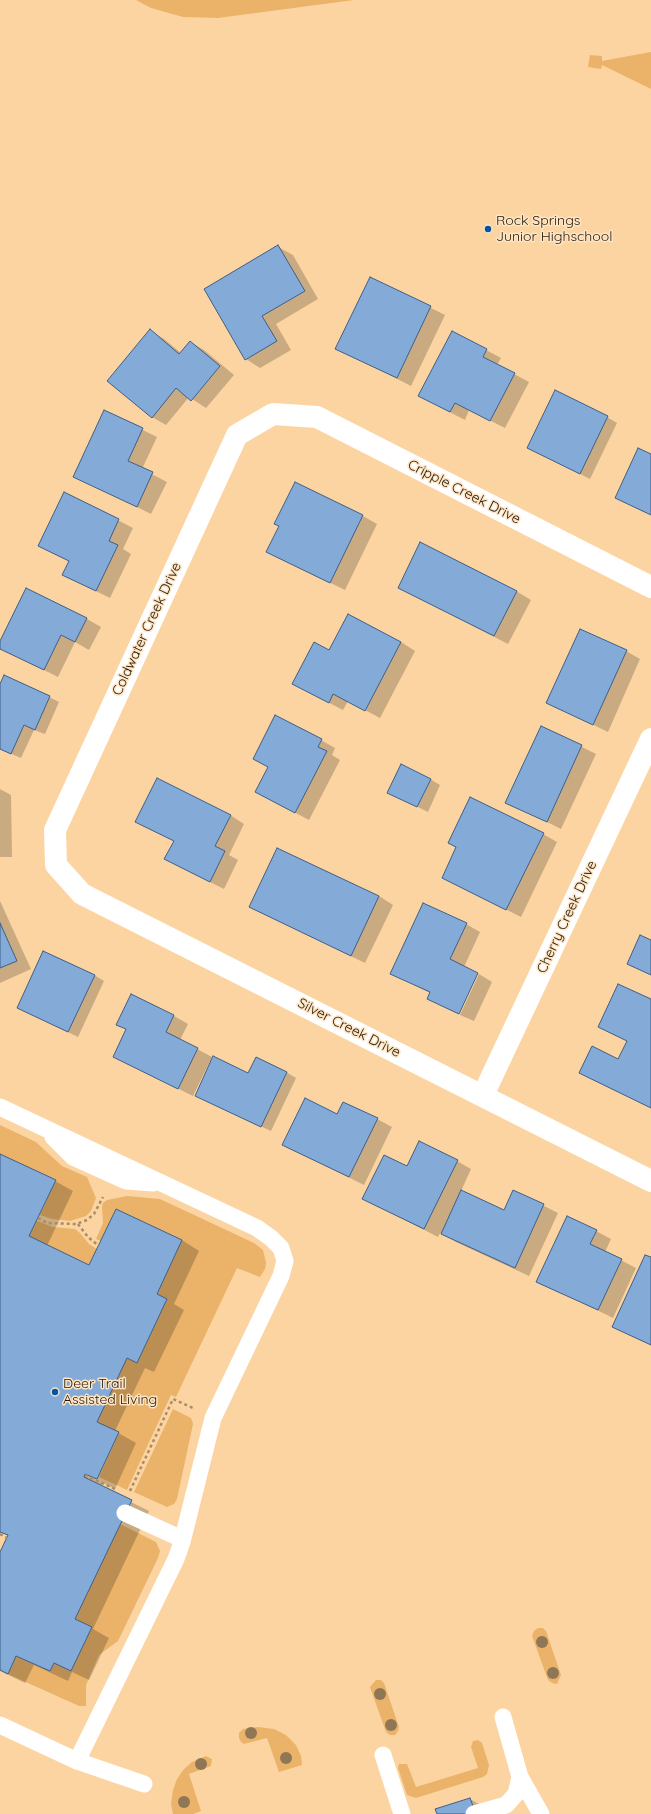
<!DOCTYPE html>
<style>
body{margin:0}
canvas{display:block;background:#fcd4a1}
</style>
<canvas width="651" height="1814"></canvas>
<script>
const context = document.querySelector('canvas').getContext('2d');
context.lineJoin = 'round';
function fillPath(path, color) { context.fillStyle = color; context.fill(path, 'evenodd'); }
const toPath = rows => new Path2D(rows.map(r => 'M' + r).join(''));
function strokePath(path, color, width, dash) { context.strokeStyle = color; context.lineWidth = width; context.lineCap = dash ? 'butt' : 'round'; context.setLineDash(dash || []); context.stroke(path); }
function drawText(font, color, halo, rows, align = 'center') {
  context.font = font + ' Quicksand,sans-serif'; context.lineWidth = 3; context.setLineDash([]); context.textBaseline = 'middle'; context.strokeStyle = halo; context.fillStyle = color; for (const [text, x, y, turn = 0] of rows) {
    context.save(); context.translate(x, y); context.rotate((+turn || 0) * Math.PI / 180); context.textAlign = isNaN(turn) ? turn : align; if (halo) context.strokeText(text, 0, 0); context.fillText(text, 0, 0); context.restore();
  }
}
fillPath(toPath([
 [136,0,354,0,218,18,183,17,151,8],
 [651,52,651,89,602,65,601,69,588,67,590,55,602,56,602,61],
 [0,1125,36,1142,62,1166,87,1177,96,1198,91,1211,86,1216,70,1221,52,1219,40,1215,56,1180,0,1154],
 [127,1196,160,1199,254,1243,263,1250,266,1263,265,1269,260,1277,237,1268,176,1397,171,1395,127,1490,99,1477,119,1433,97,1422,127,1358,137,1363,167,1299,157,1294,182,1240,116,1209,101,1241,96,1239,103,1223,102,1206,103,1203,107,1200],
 [37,1221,53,1227,75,1229,80,1233,89,1244,97,1249,89,1265,29,1236],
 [173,1409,191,1418,193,1424,177,1499,174,1504,167,1507,134,1492],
 [120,1524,156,1542,160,1551,158,1558,118,1641,99,1655,86,1685,86,1706,79,1706,8,1674,16,1656,50,1671,54,1663,71,1671,92,1627,75,1619],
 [538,1628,543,1628,546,1631,561,1675,557,1684,552,1683,548,1680,532,1636,534,1631],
 [376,1680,381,1680,384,1683,399,1727,398,1731,395,1735,390,1735,386,1732,370,1687],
 [258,1727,274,1729,286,1735,296,1745,301,1756,302,1765,279,1772,267,1738,244,1744,241,1742,239,1738,239,1733,243,1729],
 [478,1740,482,1743,489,1765,487,1774,483,1777,416,1798,407,1795,398,1768,399,1764,407,1764,416,1787,478,1768,471,1747,473,1741],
 [206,1756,212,1759,211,1766,189,1774,201,1811,193,1814,173,1814,171,1804,173,1790,177,1779,184,1769,192,1762]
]), '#eab369');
fillPath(toPath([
 [278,247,293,255,318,299,276,324,291,350,260,368,246,359],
 [371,278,445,315,411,386,337,348],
 [150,331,164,339,181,353,190,342,204,350,234,375,206,408,189,397,166,425,152,417],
 [452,332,501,358,497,365,529,382,505,428,469,410,465,420,434,404],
 [104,411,157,437,142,469,167,482,151,514,74,476],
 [607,417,617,423,590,479,528,448],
 [65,493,133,528,123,549,131,554,110,598,63,575,69,561,40,546],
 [363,516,377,524,345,590,267,552],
 [516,591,531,600,508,644,413,595],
 [87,619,101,627,89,650,75,642,58,677,0,648,0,643],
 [401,642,415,651,380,718,348,701,343,710,308,692,330,651],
 [626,651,640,659,608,732,548,703],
 [0,686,49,697,59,702,45,734,34,730,21,758,0,749],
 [542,727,596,754,561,829,507,802],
 [321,740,335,748,332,755,340,760,309,820,256,792],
 [430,779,440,785,428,812,389,793],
 [0,789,11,795,12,857,0,857],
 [230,815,244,824,229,855,238,860,224,889,180,867,174,841,151,830],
 [543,834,557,842,521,917,443,878,457,848,449,843],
 [379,896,393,905,365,963,250,907],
 [0,901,31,969,0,983],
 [466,924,480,932,464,967,477,973,458,1014,428,998,430,993,391,973],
 [479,974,492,982,474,1021,460,1015],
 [94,975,104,981,78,1037,18,1008],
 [651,1000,651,1108,580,1073,619,1061,628,1041,599,1027],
 [174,1016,188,1024,180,1040,212,1057,193,1096,114,1057,127,1030,118,1024],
 [286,1072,296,1078,271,1131,206,1101,249,1074],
 [338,1115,377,1119,392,1127,364,1185,284,1145],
 [0,1155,55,1181,73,1191,47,1246,90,1266,182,1240,199,1251,174,1304,184,1310,154,1372,145,1368,115,1431,136,1443,115,1489,103,1483,101,1487,149,1511,93,1629,109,1638,89,1680,72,1672,68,1681,34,1665,25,1683,0,1671,0,1554,9,1536,0,1531],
 [457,1161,471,1169,461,1191,505,1211,514,1191,558,1213,529,1276,456,1242,440,1233,438,1237,364,1199,407,1168],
 [596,1231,611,1239,605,1252,636,1268,613,1318,538,1281],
 [651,1258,651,1345,613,1327],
 [470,1799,488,1809,438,1814,437,1809]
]), '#0003');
const building = toPath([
 [278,245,305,291,262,316,277,341,245,360,204,289,278,245],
 [370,277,431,306,397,378,335,349,370,277],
 [150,329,179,354,190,341,220,366,191,401,176,388,152,418,107,381,150,329],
 [452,331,487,349,483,357,515,373,490,421,455,403,450,412,418,396,452,331],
 [555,390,608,416,580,474,527,448,555,390],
 [104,410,143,428,128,461,153,472,137,507,73,477,104,410],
 [638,448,651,454,651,515,615,498,638,448],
 [295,482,363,515,330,583,266,552,279,526,274,524,295,482],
 [64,492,119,519,109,541,118,545,96,591,62,575,69,561,38,546,64,492],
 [420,542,517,591,494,636,398,588,420,542],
 [26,588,87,618,75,642,61,635,44,670,0,649,0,641,26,588],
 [348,614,401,642,365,711,333,694,329,703,292,684,314,642,329,650,348,614],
 [580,629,627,650,593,725,546,703,580,629],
 [4,675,50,696,35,730,24,725,11,754,0,749,0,684,4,675],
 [275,715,322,739,318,747,327,751,295,813,255,792,268,767,253,759,275,715],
 [541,726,582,745,547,822,505,803,541,726],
 [401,764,431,779,417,807,387,793,401,764],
 [157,778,231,815,215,846,225,851,210,882,164,859,174,841,135,822,157,778],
 [470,797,544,833,506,910,442,878,456,847,448,843,470,797],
 [277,848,379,896,351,956,249,907,277,848],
 [423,903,467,923,450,959,478,973,459,1014,427,999,430,992,390,974,423,903],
 [0,923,17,961,0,968,0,923],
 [640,935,651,940,651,975,627,964,640,935],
 [43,951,95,975,68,1032,17,1008,43,951],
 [618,984,651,999,651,1108,579,1073,592,1046,618,1059,627,1041,598,1027,618,984],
 [131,994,174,1015,166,1032,198,1048,178,1089,113,1057,126,1029,116,1025,131,994],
 [213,1056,248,1073,256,1057,287,1072,261,1127,195,1096,213,1056],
 [305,1098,337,1114,343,1102,378,1118,349,1177,282,1145,305,1098],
 [419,1141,458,1160,424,1229,362,1199,384,1155,407,1166,419,1141],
 [0,1154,56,1180,29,1236,89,1265,116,1209,182,1240,157,1294,167,1299,137,1363,127,1358,97,1422,119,1432,97,1479,85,1474,84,1477,132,1500,75,1619,92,1627,71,1671,54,1663,50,1671,16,1656,8,1674,0,1670,0,1552,8,1535,0,1532,0,1154],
 [461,1190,504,1210,513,1190,544,1204,515,1268,441,1234,461,1190],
 [567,1216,597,1230,590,1244,622,1259,598,1310,536,1282,567,1216],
 [645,1255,651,1257,651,1345,612,1327,645,1255],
 [470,1798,476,1814,437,1814,435,1809,470,1798]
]);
fillPath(building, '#84aad8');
strokePath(building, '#3c5f89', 1);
strokePath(toPath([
 [38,1218,47,1223,76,1224,87,1220,94,1214,103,1197],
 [78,1224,88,1237,99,1246],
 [85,1475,117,1490],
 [130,1491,173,1399,193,1408],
 [0,1534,7,1538]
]), '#aa8c65', 2.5, [3, 3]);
strokePath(toPath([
 [0,1107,257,1228,271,1238,281,1248,285,1261,281,1276,213,1418,182,1542,176,1559,77,1761],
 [53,1137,73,1157,126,1181,153,1183],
 [125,1513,182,1539],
 [0,1725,77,1761,144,1784],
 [383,1755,402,1814],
 [520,1777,541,1814],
 [474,1814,506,1805,516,1794,520,1777,503,1717]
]), '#fff', 17);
strokePath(toPath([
 [651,587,317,417,273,414,237,435,55,830,56,865,82,894,651,1181],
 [483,1095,651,739]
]), '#fff', 22);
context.fillStyle = '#8f7655';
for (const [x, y] of [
 [542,1642],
 [553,1673],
 [380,1694],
 [391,1725],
 [251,1733],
 [286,1758],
 [201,1764],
 [184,1802]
]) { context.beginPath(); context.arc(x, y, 6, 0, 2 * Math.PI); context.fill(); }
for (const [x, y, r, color] of [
 [488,229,4,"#0157a4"],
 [55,1392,4,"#0157a4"]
]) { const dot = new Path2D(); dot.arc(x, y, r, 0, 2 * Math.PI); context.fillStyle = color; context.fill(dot); strokePath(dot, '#fde5c6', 1.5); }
drawText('14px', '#271905', '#fde5c6', [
 ["Rock Springs",496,221],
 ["Junior Highschool",496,237],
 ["Deer Trail",63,1384],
 ["Assisted Living",63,1400]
], 'left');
drawText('14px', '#271905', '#fde5c6', [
 ["Cripple Creek Drive",464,492,27],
 ["Coldwater Creek Drive",147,629,-65],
 ["Cherry Creek Drive",567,917,-65],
 ["Silver Creek Drive",349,1028,27]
]);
</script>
